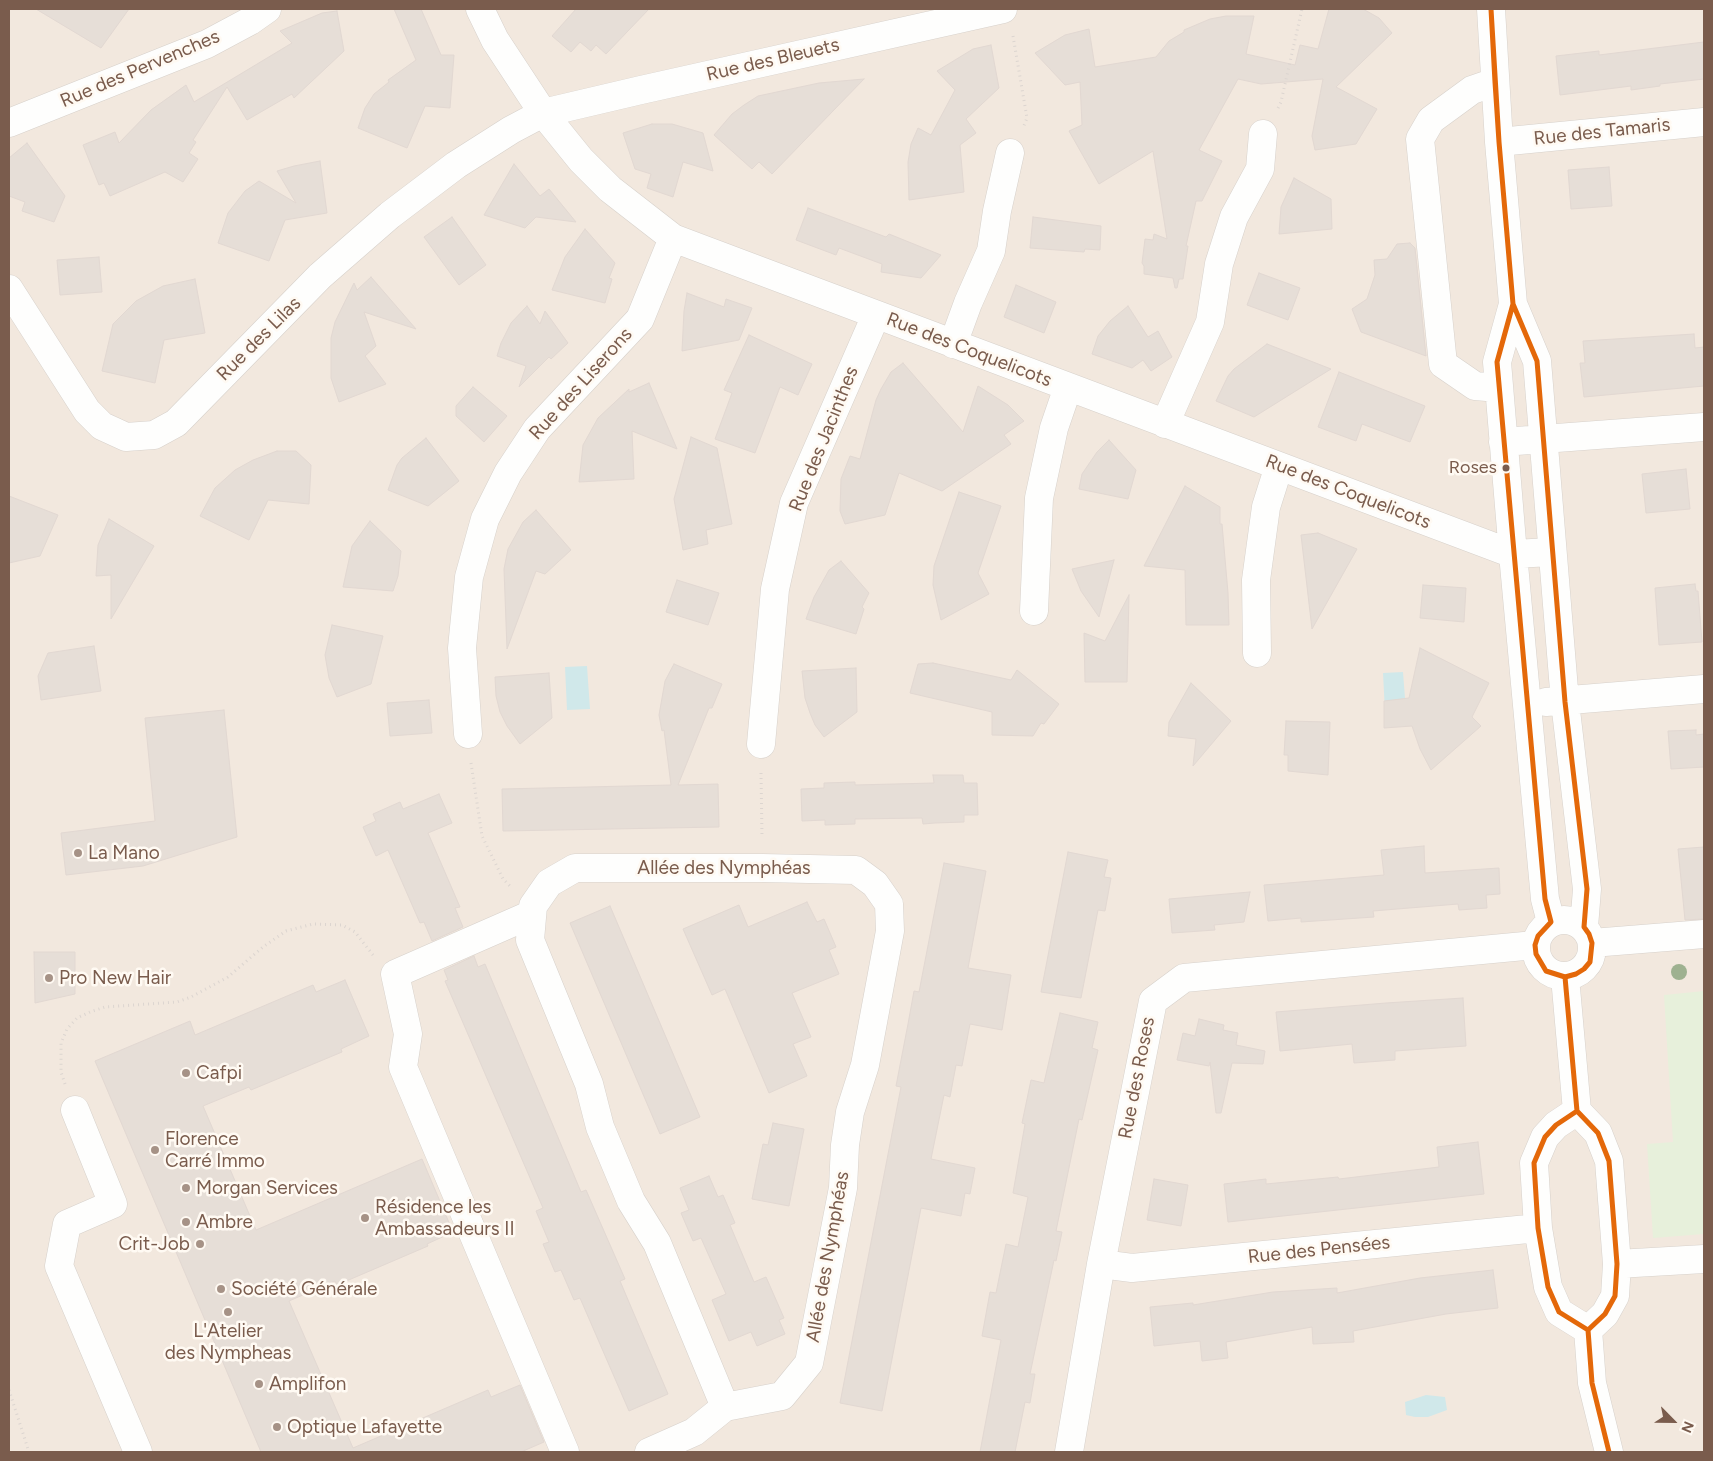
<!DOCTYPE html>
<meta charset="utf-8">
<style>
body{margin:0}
#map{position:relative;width:1713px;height:1461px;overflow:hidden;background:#f9f5f0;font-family:Figtree,sans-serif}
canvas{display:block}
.frame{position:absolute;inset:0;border:10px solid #7a5c4d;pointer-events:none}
.north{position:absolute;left:1648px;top:1396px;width:50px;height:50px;-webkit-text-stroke:4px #fffaf3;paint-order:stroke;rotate:113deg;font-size:14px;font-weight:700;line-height:20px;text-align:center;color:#7a5c4d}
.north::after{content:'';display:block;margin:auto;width:18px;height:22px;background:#7a5c4d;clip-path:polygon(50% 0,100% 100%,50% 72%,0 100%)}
</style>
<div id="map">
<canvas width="1713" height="1461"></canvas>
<div class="frame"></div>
<div class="north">N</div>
</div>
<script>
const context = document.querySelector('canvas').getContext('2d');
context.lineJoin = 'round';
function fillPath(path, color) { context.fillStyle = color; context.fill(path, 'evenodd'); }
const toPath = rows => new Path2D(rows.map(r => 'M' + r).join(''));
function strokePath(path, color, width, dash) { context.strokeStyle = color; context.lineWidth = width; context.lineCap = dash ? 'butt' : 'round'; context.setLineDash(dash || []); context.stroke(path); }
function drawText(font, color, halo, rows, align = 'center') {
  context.font = font + ' Figtree,sans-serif'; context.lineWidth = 5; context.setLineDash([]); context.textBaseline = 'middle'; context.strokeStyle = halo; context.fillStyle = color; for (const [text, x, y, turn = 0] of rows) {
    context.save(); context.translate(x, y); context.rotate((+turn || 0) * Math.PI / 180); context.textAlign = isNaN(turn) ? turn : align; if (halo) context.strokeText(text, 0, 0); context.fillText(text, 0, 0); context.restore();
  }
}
fillPath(toPath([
 [9,9,1704,9,1704,1452,9,1452]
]), '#f2e8de');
fillPath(toPath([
 [1704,991,1704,1234,1653,1238,1647,1144,1673,1142,1664,995]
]), '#e7f0db');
fillPath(toPath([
 [587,666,590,709,567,710,565,667],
 [1403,672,1406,711,1385,712,1383,673],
 [1426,1395,1445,1397,1447,1410,1428,1417,1415,1417,1406,1415,1405,1402]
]), '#d0e8ea');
const building = toPath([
 [36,9,129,9,101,48,36,9],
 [394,9,421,9,441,55,454,55,450,108,425,106,407,148,358,128,365,108,374,94,389,82,388,80,416,60,394,9],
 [576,9,649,9,606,54,596,45,591,51,580,42,571,52,552,36,576,9],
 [1329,9,1363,9,1379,18,1392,33,1336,87,1377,109,1356,144,1315,150,1312,136,1323,79,1261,84,1238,79,1199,150,1222,161,1202,201,1196,201,1186,246,1188,246,1183,279,1179,279,1177,288,1175,288,1173,278,1144,274,1144,266,1142,263,1145,239,1153,240,1154,234,1167,239,1153,151,1099,184,1069,131,1082,125,1080,82,1065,85,1035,53,1065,35,1089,29,1095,67,1156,57,1169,41,1184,32,1184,30,1210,19,1226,16,1254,16,1246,54,1295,65,1300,45,1318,49,1329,9],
 [337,11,344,51,294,98,292,94,247,120,227,87,193,140,196,142,189,153,198,159,183,182,165,172,110,196,104,183,99,185,83,145,115,132,119,143,151,110,186,85,194,102,292,43,280,31,322,13,337,11],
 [1704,42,1704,79,1660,84,1660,86,1631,90,1631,86,1560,95,1556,56,1599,51,1599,55,1704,42],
 [991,45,999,88,966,119,976,133,960,145,964,192,909,200,908,162,911,144,918,128,931,135,955,90,937,71,973,49,991,45],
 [864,79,772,174,759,162,752,169,714,135,732,114,744,105,758,96,819,83,864,79],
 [652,124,672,124,703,133,713,171,683,162,673,197,647,188,651,174,635,169,623,133,652,124],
 [27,143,65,196,54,222,22,211,25,202,9,196,9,158,27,143],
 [320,161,327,213,285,220,269,261,218,243,228,213,245,191,259,181,296,203,277,171,294,166,320,161],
 [514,164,540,196,549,189,576,222,536,217,525,228,484,215,514,164],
 [1609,167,1612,206,1571,209,1568,170,1609,167],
 [1294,178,1331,199,1332,229,1279,234,1281,207,1294,178],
 [808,208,886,237,889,234,941,255,921,278,881,272,882,264,839,248,836,255,796,240,808,208],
 [452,217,486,265,459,285,424,237,452,217],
 [1033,217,1101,226,1100,250,1085,249,1084,252,1030,248,1033,217],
 [585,229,615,263,609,278,612,279,605,303,552,290,565,257,585,229],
 [1410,243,1415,248,1426,356,1361,332,1352,309,1367,299,1375,275,1374,260,1387,259,1397,244,1410,243],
 [99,257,102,292,60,295,57,260,99,257],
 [1259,273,1300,288,1288,320,1247,305,1259,273],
 [371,277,416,329,364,312,376,346,365,356,386,384,339,402,331,378,331,338,335,322,354,283,357,290,371,277],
 [195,279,205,333,164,340,155,383,102,371,113,324,136,301,163,286,195,279],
 [1016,285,1056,302,1044,333,1004,317,1016,285],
 [687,293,724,307,726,299,752,308,739,340,682,351,684,311,687,293],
 [527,306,540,324,545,311,568,343,551,359,549,357,519,387,526,366,497,356,501,343,511,323,527,306],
 [1128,306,1148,337,1158,331,1172,357,1151,371,1143,360,1132,368,1092,354,1098,336,1110,321,1128,306],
 [1694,334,1695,348,1704,347,1704,386,1584,397,1580,363,1585,363,1583,341,1694,334],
 [749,335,812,364,798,395,780,387,755,453,715,439,732,393,724,390,749,335],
 [1267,344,1331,369,1254,417,1216,401,1228,376,1234,369,1267,344],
 [903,363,963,432,978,386,1008,405,1024,421,1004,435,1011,444,942,491,899,473,885,515,845,524,840,511,841,479,850,456,860,459,876,400,881,389,891,372,903,363],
 [1339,372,1425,406,1410,442,1362,424,1356,441,1318,427,1339,372],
 [649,383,677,449,632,431,634,479,579,482,583,445,598,418,629,389,629,392,649,383],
 [473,387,507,416,484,442,456,416,456,406,473,387],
 [691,437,717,448,732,524,706,530,708,544,683,550,674,499,691,437],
 [426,438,459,481,428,506,388,490,397,465,402,458,426,438],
 [1109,440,1136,470,1128,499,1079,489,1082,474,1097,452,1109,440],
 [277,451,296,451,311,465,309,504,268,500,249,540,200,516,215,488,235,470,253,460,277,451],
 [1686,469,1690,509,1646,513,1642,474,1686,469],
 [1185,486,1220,507,1220,524,1222,524,1228,593,1229,625,1186,625,1185,570,1144,566,1185,486],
 [959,492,1001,506,978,573,989,594,941,620,933,585,934,566,959,492],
 [9,496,58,515,40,556,9,563,9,496],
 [536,510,571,550,545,574,536,571,507,649,504,569,508,549,523,522,536,510],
 [109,519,154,546,111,619,111,575,96,576,98,545,109,519],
 [370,521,401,551,398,576,393,591,343,587,352,546,370,521],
 [1318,533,1357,549,1312,629,1301,535,1318,533],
 [1114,560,1099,617,1081,591,1072,569,1114,560],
 [841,561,869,593,862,607,864,609,856,634,806,619,814,597,829,570,841,561],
 [677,580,719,593,708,625,666,612,677,580],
 [1695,584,1696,591,1698,591,1702,642,1659,645,1655,588,1695,584],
 [1423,585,1466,588,1464,622,1420,618,1423,585],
 [1129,595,1127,682,1085,682,1084,633,1105,641,1129,595],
 [332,625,383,636,371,684,337,697,329,678,325,655,332,625],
 [94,646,101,691,41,700,38,676,48,653,94,646],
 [1420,648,1489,683,1472,717,1481,726,1431,770,1420,749,1412,726,1384,728,1384,701,1409,698,1420,648],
 [933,663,1011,680,1017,670,1059,704,1044,724,1041,723,1033,736,992,735,992,712,910,693,918,664,933,663],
 [674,664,722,684,712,708,709,708,678,785,718,784,719,827,503,831,502,789,671,785,664,730,662,731,659,715,665,681,674,664],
 [856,668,857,712,824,737,815,725,810,713,805,698,802,671,856,668],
 [549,673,552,718,520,744,507,726,500,712,496,696,495,677,549,673],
 [1191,683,1231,721,1193,766,1196,739,1168,736,1169,722,1191,683],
 [429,700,432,733,390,736,387,703,429,700],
 [224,710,237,837,143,866,66,875,61,833,155,821,145,718,224,710],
 [1286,721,1330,722,1328,775,1288,771,1288,755,1284,755,1286,721],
 [1696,730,1696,735,1704,734,1704,767,1671,769,1668,731,1696,730],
 [933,775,963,775,964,783,977,783,978,815,964,815,964,822,935,823,923,824,922,818,855,819,855,824,825,825,825,820,802,821,801,789,824,788,824,783,855,782,855,785,934,783,933,775],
 [439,794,452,823,428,833,460,907,455,908,463,927,432,941,424,922,420,923,388,850,376,856,363,827,376,821,373,814,400,802,403,809,439,794],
 [1424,846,1425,873,1499,868,1500,894,1486,895,1487,908,1459,910,1458,904,1373,911,1374,917,1301,922,1301,918,1268,921,1264,885,1384,875,1381,850,1424,846],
 [1704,847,1704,919,1685,920,1678,849,1704,847],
 [1068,852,1108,860,1104,877,1111,878,1105,911,1098,910,1081,998,1041,992,1068,852],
 [944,863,986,871,968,968,1011,975,1002,1030,970,1024,962,1066,956,1065,950,1097,944,1095,931,1159,975,1168,970,1194,965,1193,961,1216,921,1208,882,1411,840,1403,901,1087,896,1086,908,1024,914,991,919,992,944,863],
 [1250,892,1244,922,1214,925,1215,930,1172,933,1169,899,1250,892],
 [807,902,817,922,824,919,836,947,829,950,839,974,792,993,811,1037,793,1044,807,1076,769,1093,725,989,712,995,683,929,739,905,748,927,807,902],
 [610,906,700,1117,660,1134,570,923,610,906],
 [34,952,75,952,75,994,35,1003,34,952],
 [474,956,478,967,485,964,581,1192,586,1190,625,1279,620,1281,668,1394,629,1411,580,1298,574,1300,561,1270,555,1272,543,1244,549,1242,536,1211,543,1208,445,981,448,980,444,970,474,956],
 [345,980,369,1036,341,1049,342,1052,251,1090,249,1087,203,1106,256,1230,422,1159,453,1232,427,1244,428,1246,337,1285,335,1281,289,1301,353,1448,488,1390,491,1397,520,1385,544,1442,521,1452,261,1452,95,1061,190,1021,195,1035,313,985,316,992,345,980],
 [1463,998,1466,1046,1395,1051,1395,1060,1354,1063,1352,1044,1280,1051,1276,1012,1386,1003,1463,998],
 [1060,1013,1098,1022,1092,1048,1098,1050,1082,1120,1079,1119,1056,1231,1062,1232,1056,1261,1054,1260,1030,1374,1035,1374,1030,1403,1025,1402,1015,1452,980,1452,1001,1340,982,1336,990,1292,996,1293,1006,1244,1018,1247,1028,1197,1013,1193,1025,1124,1022,1123,1031,1080,1044,1083,1060,1013],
 [1199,1019,1224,1025,1223,1030,1238,1033,1236,1045,1265,1051,1263,1064,1232,1063,1221,1113,1216,1113,1210,1062,1209,1066,1177,1060,1183,1033,1195,1036,1199,1019],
 [773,1123,804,1129,789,1206,752,1199,763,1144,768,1145,773,1123],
 [1478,1142,1484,1194,1228,1222,1224,1184,1266,1179,1266,1184,1338,1177,1339,1179,1439,1167,1437,1147,1478,1142],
 [709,1176,718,1197,723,1195,735,1223,730,1225,754,1282,766,1277,784,1318,779,1320,785,1334,757,1346,751,1332,729,1341,712,1300,726,1294,701,1238,693,1241,681,1213,689,1210,680,1188,709,1176],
 [1154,1179,1188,1185,1181,1226,1147,1220,1154,1179],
 [1493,1270,1498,1308,1446,1314,1353,1331,1354,1342,1313,1344,1312,1327,1226,1342,1228,1358,1202,1361,1200,1341,1154,1346,1150,1307,1193,1303,1193,1305,1273,1292,1337,1288,1337,1293,1420,1278,1493,1270]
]);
fillPath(building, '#e6ded7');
strokePath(building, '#e2d8d2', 1);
const minor = toPath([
 [480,9,495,40,543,113,581,160,610,189,673,238,1513,554,1552,552],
 [1491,9,1499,142,1513,304,1537,361,1565,702,1587,889,1584,927],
 [1495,82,1472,90,1431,120,1420,139,1443,364,1475,386,1499,388],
 [9,123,207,44,250,21,267,9],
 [1499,142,1704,122],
 [9,289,87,411,102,426,126,437,154,435,176,423,320,276,390,215,456,165,511,130,543,113,641,90,1003,9],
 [1513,304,1497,362,1513,554,1545,899,1551,922],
 [953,344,968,303,991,251,997,211,1010,153],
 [1165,424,1210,322,1219,264,1234,217,1260,169,1263,134],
 [1503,442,1704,427],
 [1034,611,1039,498,1054,428,1068,387],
 [1257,653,1256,580,1266,507,1279,466],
 [1546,702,1704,689],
 [468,734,462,648,469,577,485,519,508,473,537,429,640,319,673,238],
 [761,744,775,589,794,503,876,315],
 [532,914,395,974,408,1034,403,1067,565,1452],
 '1536 948a28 28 0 1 1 56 0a28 28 0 1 1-56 0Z',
 [1592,943,1704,934],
 [1565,977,1577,1111,1598,1133,1609,1161,1617,1264,1615,1296,1605,1314,1588,1330],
 [75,1110,113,1204,67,1224,59,1266,138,1452],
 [1577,1111,1556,1125,1545,1137,1534,1163,1538,1228,1548,1287,1559,1312,1588,1330],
 [1101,1264,1132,1268,1538,1228],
 [1617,1264,1704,1259],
 [1588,1330,1592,1383,1609,1452],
 [649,1452,694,1432,725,1407,782,1396,809,1363,843,1188,845,1145,850,1112,865,1065,890,931,889,904,875,884,856,870,762,868,575,868,549,883,533,906,530,940,589,1084,600,1127,631,1201,657,1243,725,1407],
 [1069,1452,1101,1264,1153,1001,1184,978,1535,945]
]);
strokePath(minor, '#d7d1cb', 29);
strokePath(toPath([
 [1013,36,1027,118,1023,128],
 [1278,108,1281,102,1302,9],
 [471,763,482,836,503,879,510,886],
 [761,773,762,837],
 [65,1084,61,1072,61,1043,67,1029,77,1018,90,1012,105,1007,177,1002,191,997,228,977,263,947,286,931,313,924,342,925,355,932,373,955],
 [9,1390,29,1452]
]), '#dcd5d0', 3, [1, 4]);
strokePath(minor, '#fefefd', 28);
strokePath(toPath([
 [1491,9,1499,142,1495,82,1491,9],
 [1499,142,1513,304],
 [1513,304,1537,361,1565,702,1587,889,1584,927,1589,934,1592,943,1590,962,1584,969,1576,974,1565,977,1546,971,1536,954,1535,945,1538,936,1551,922,1545,899,1497,362,1513,304],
 [1565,977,1577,1111,1598,1133,1609,1161,1617,1264,1615,1296,1605,1314,1588,1330],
 [1577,1111,1556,1125,1545,1137,1534,1163,1538,1228,1548,1287,1559,1312,1588,1330],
 [1588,1330,1592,1383,1609,1452]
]), '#e46809', 5);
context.fillStyle = '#9eb190';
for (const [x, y] of [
 [1679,972]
]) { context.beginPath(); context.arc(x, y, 8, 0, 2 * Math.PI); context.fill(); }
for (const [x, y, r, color] of [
 [1506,468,4.5,"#7a5c4d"],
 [78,853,5,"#a69286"],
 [49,978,5,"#a69286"],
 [186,1073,5,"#a69286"],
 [155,1150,5,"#a69286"],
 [186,1188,5,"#a69286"],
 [365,1218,5,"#a69286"],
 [186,1222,5,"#a69286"],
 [200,1244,5,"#a69286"],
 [221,1289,5,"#a69286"],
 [228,1312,5,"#a69286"],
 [259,1384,5,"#a69286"],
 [277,1427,5,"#a69286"]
]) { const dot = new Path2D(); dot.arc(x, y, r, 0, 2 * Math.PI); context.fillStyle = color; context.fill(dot); strokePath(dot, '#fffaf3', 2); }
drawText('18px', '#7a5c4d', '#fffaf3', [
 ["Roses",1497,468]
], 'right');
drawText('19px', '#7a5c4d', '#fffaf3', [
 ["Rue des Bleuets",773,60,-13],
 ["Rue des Pervenches",140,69,-23],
 ["Rue des Tamaris",1602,132,-6],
 ["Rue des Lilas",259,339,-45],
 ["Rue des Coquelicots",969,350,21],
 ["Rue des Liserons",581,384,-48],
 ["Rue des Jacinthes",824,439,-68],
 ["Rue des Coquelicots",1348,492,21],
 ["Allée des Nymphéas",724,868],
 ["Rue des Roses",1137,1078,-79],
 ["Rue des Pensées",1319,1250,-6],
 ["Allée des Nymphéas",828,1257,-80]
]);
drawText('19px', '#7a5c4d', '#fffaf3', [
 ["La Mano",88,853],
 ["Pro New Hair",59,978],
 ["Cafpi",196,1073],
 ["Florence",165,1139],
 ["Carré Immo",165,1161],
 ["Morgan Services",196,1188],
 ["Résidence les",375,1207],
 ["Ambassadeurs II",375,1229],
 ["Ambre",196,1222],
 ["Crit-Job",190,1244,"right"],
 ["Société Générale",231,1289],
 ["L'Atelier",228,1331,"center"],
 ["des Nympheas",228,1353,"center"],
 ["Amplifon",269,1384],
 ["Optique Lafayette",287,1427]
], 'left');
</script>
